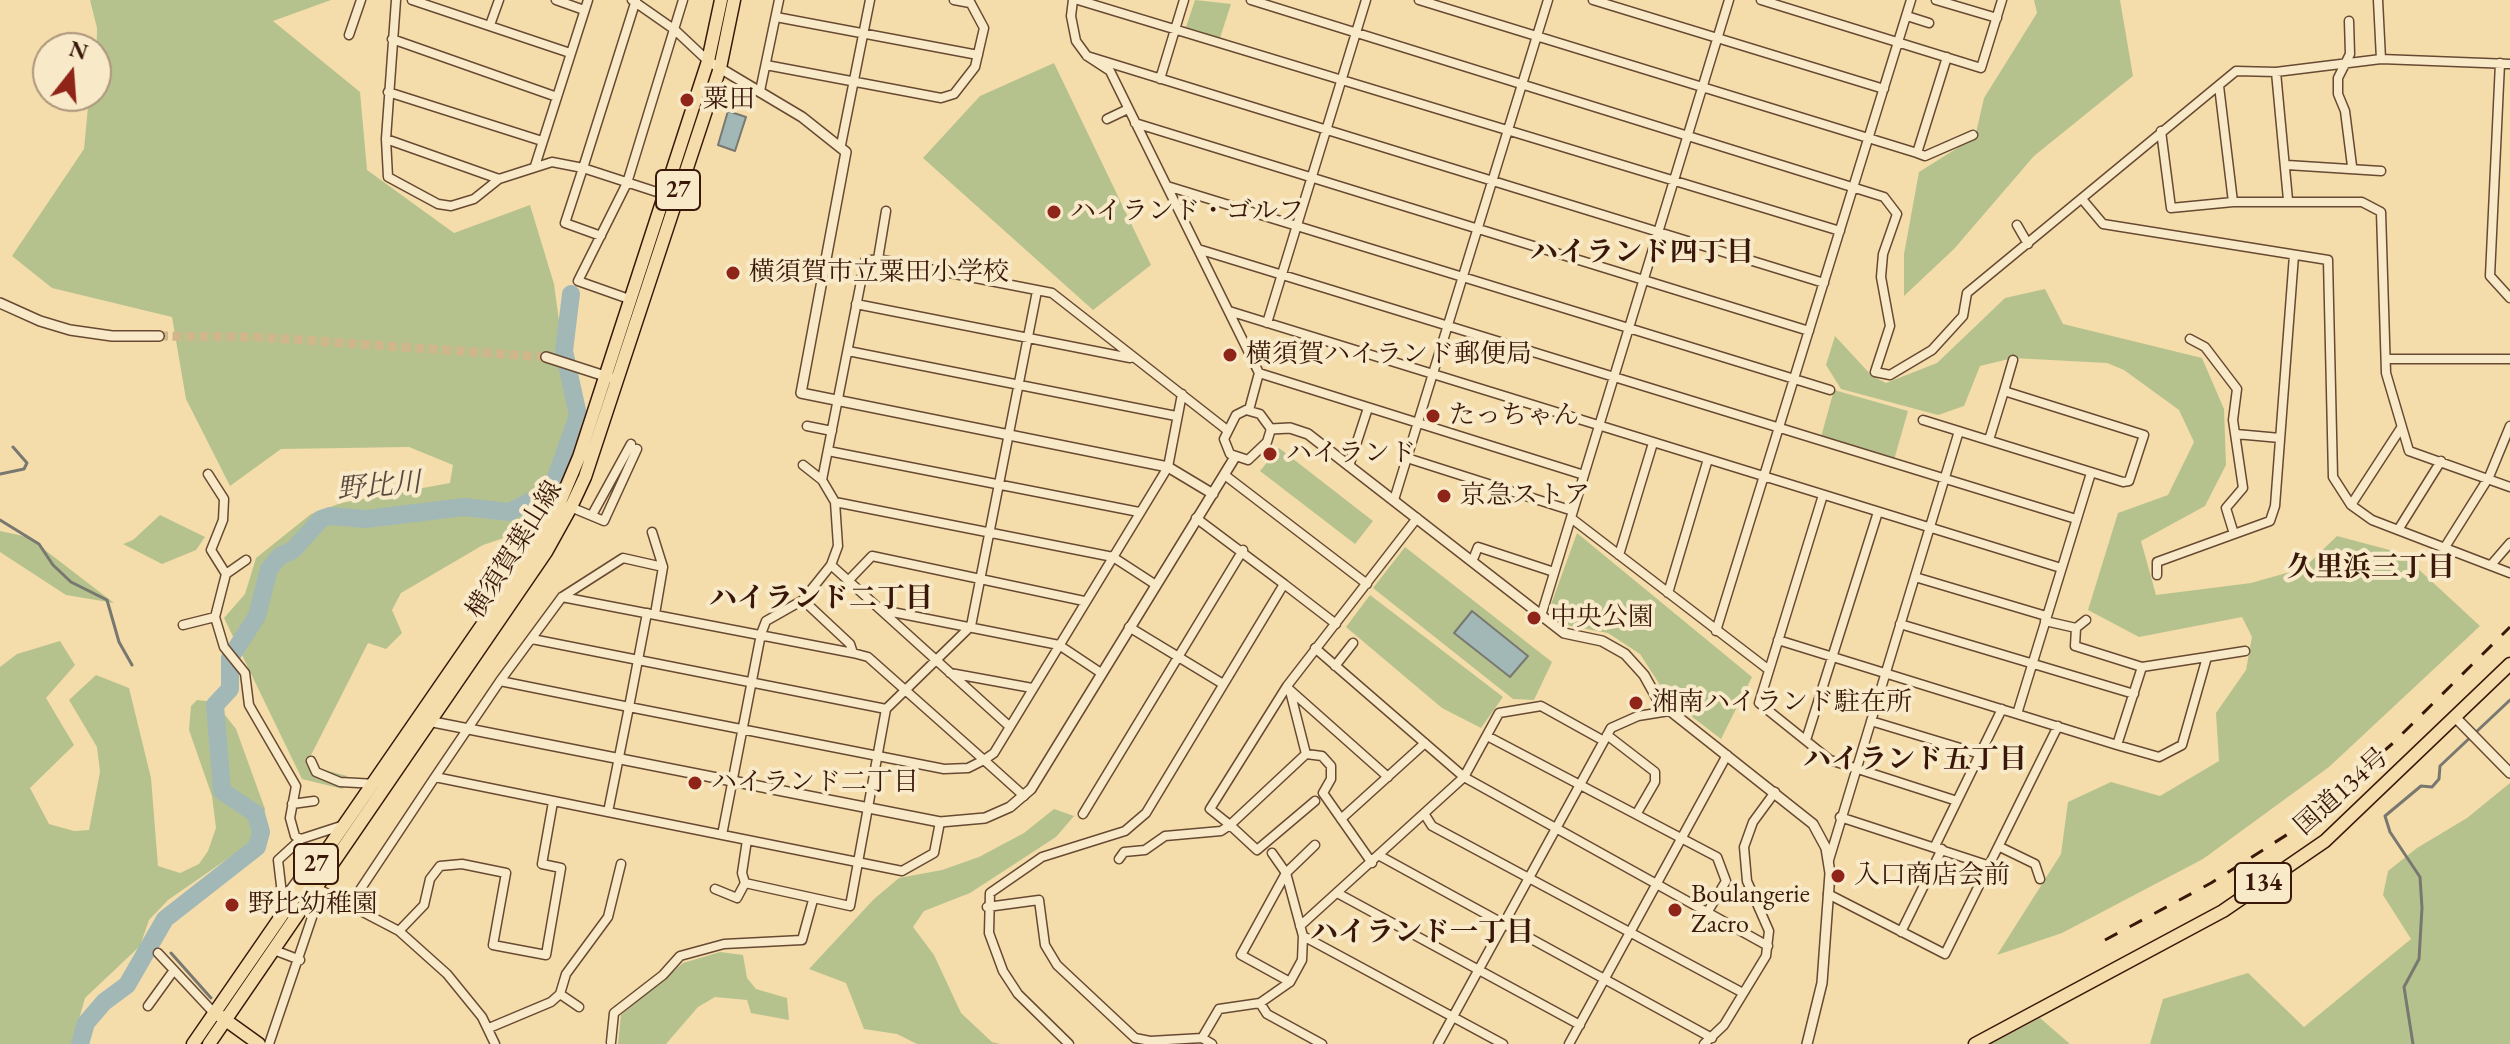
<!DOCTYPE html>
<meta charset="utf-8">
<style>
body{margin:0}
#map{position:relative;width:2510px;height:1044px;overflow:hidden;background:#f4ddab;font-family:"EB Garamond",serif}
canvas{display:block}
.north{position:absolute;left:32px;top:32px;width:80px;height:80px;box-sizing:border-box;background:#f8e9c8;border:2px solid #ac957c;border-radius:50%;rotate:17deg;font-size:22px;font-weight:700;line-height:32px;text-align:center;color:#39180a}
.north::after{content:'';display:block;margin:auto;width:28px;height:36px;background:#8f2418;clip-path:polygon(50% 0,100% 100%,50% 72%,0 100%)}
</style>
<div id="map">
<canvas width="2510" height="1044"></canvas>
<div class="north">N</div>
</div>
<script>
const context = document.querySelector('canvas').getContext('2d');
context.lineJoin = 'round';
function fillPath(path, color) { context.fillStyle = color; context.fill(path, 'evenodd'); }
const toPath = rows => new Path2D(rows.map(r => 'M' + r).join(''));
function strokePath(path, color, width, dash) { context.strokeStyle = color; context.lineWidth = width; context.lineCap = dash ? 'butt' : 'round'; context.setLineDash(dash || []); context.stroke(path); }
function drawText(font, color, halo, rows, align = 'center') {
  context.font = font + ' "EB Garamond","Noto Serif JP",serif'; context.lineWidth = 8; context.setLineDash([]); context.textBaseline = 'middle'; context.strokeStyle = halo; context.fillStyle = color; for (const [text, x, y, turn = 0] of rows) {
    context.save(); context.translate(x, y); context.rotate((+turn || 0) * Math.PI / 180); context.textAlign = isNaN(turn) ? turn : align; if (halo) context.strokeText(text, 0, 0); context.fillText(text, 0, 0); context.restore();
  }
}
fillPath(toPath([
 [90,0,331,0,273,21,360,92,367,170,454,233,530,205,554,284,575,438,521,532,483,545,401,593,392,610,402,633,386,649,368,643,306,765,347,776,343,789,302,779,224,618,245,594,256,558,311,514,341,503,450,483,453,465,409,447,281,449,230,486,186,399,172,317,52,288,12,256,84,149,89,96,96,96,97,28],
 [1195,0,1231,4,1220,38,1186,27],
 [2034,0,2120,0,2133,76,2034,156,1954,249,1904,296,1904,254,1919,172,1975,137,1984,98,2037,13],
 [1054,63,1151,265,1093,310,923,158,980,96],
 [2045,289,2063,324,2202,358,2224,409,2226,465,2205,506,2141,541,2156,595,2251,583,2304,568,2337,536,2401,553,2480,626,2329,767,2203,859,2062,933,1997,955,2061,854,2068,802,2111,782,2160,796,2219,761,2216,713,2246,670,2252,637,2242,617,2139,637,2088,610,2118,513,2168,495,2194,442,2179,410,2124,370,2107,363,2013,358,1980,366,1964,406,1938,415,1841,389,1826,365,1835,336,1872,376,1886,383,1937,363,2005,298],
 [1834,390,1908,411,1894,460,1821,437],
 [1279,448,1373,521,1355,544,1260,471],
 [160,515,205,537,196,550,162,564,123,544,133,540],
 [0,531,28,537,114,603,66,595,0,552],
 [1577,533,1752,677,1721,739,1669,699,1640,654,1608,633,1570,626,1549,610],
 [1405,547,1552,662,1534,700,1513,699,1373,588],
 [1370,595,1503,697,1481,728,1442,708,1346,627],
 [60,641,75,665,46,698,74,745,30,788,49,824,74,831,89,830,100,772,97,747,69,700,96,675,129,688,151,778,158,866,180,873,199,864,208,851,216,828,212,796,189,730,191,706,197,700,215,702,236,729,265,809,259,837,168,900,149,920,140,946,85,998,72,1044,0,1044,0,667,17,654],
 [2510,783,2510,1044,2150,1044,2163,999,2248,973,2304,1027,2411,939,2383,895,2388,871,2417,848,2467,818],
 [1054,809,1074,816,1056,837,970,893,924,911,913,927,934,955,961,1013,992,1042,1000,1044,917,1044,897,1034,864,1029,846,983,809,969,874,899,899,878,942,870,979,857,1024,833],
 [720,952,743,955,747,978,756,989,787,998,789,1020,751,1013,747,1000,715,997,698,1007,666,1044,618,1044,621,1015,683,963],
 [2040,1018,2070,1044,1991,1044]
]), '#b6c28d');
const water = toPath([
 [728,111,746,117,735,151,718,145,728,111],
 [1472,611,1528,656,1510,677,1454,633,1472,611]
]);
fillPath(water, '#a2b8b6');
strokePath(water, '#787871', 2);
strokePath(toPath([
 [0,474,24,469,27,463,13,447],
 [0,520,39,544,53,565,71,582,107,600,119,642,132,665],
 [171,953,211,998],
 [2413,1044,2404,987,2419,959,2422,908,2420,877,2390,832,2385,816,2421,786,2432,787,2439,779,2440,766,2510,700]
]), '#787871', 3);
strokePath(toPath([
 [80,1044,86,1023,104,1002,127,985,165,919,257,847,261,832,256,814,222,791,215,705,230,689,230,658,257,616,269,569,280,556,293,550,321,519,330,516,366,519,464,507,509,512,537,498,554,483,578,415,564,351,571,294]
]), '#a2b8b6', 18);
strokePath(toPath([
 [159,336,258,337,546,357]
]), '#cfb68b', 9, [9, 4.5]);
const minor = toPath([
 [396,0,386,139,499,179,552,162,583,168,565,223,601,236],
 [412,0,570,53],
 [556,0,584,10],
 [632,0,675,30,708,61],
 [636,0,583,168,663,194],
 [954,0,970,3],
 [1073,0,1071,16,1076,41,1087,56,1110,71,1259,373,1249,410],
 [1078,0,1840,231],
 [1251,0,1884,197,1897,214,1883,254,1881,277,1890,326,1875,372,1890,375,1932,350,1963,316,1967,293,2236,71,2276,72,2381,59,2510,64],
 [1419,0,1917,153,1947,57],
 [1593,0,1884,89],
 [1761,0,1981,68,2002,0],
 [1936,0,1997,18],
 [2378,0,2381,59],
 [1907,16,1929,23],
 [776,17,978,55],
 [2349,21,2350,54,2338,78,2338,94,2345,111,2352,166],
 [490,25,499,0],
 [349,35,361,0],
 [392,39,557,97],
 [1087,56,1824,283],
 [2500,63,2490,276,2510,298],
 [766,65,941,98,954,94,975,67,984,28,969,0],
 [2276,72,2288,200],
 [1160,79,1184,0],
 [2219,86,2233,202],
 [760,91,779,0],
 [388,92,542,141],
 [1107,119,1128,109],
 [1135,123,1809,331],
 [2161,131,2171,208,2233,202,2362,202,2381,212,2386,373,2409,451,2510,487],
 [386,139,388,177,438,204,451,206,474,199,499,179],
 [841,145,870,0],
 [1917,153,1925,156,1973,135],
 [2287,165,2381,171],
 [535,166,588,0],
 [1167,186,1830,390],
 [2082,199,2103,224,2328,260,2333,477,2351,505,2372,520,2510,573],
 [2017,225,2028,244],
 [1198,249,2076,519],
 [878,259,1052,293,1227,430],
 [629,299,578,281,627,183,683,0],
 [856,304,1130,358],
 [1229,311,2061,568],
 [1267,323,1366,0],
 [2190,339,2205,347,2237,389,2233,420,2243,488,2226,508,2234,534],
 [848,351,1176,416],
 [2386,359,2510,359],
 [1259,373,1584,475],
 [2004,391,2013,360],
 [1246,410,1260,414,1271,429,1267,442,1248,460,1230,454,1224,439,1236,415,1246,410],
 [1923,420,2123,482,2129,481,2144,435,2004,391,1989,440],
 [807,426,832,431],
 [2236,434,2280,438],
 [828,451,1139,512],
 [1407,458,1573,511],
 [803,465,822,480],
 [1349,466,1368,408],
 [208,474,224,499,223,520,211,550,226,574,215,617,224,647,245,673,249,705,296,786,290,818,295,836,301,839,344,825],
 [1226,476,1367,584],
 [1823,495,1759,703,1830,760,1957,801],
 [1394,500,1548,0],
 [835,502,1113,557,1156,585],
 [2351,505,2401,428],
 [568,506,604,521,637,449],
 [592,515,631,444],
 [1571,518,1769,670],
 [2398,530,2441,461],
 [652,532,663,567],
 [2445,547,2489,477,2510,426],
 [1619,555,1653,443],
 [1474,557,1478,547,1554,572],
 [831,565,1009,726],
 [2491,565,2510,543],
 [226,574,246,560],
 [2157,575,2157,562,2270,521,2275,506,2294,255],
 [1915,577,2046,616],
 [849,580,872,556,1084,601],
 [1284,584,1336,624],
 [1668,593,1708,459],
 [562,597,853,653],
 [882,610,1059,645,1101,673],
 [647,613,629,707,500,681,562,597,623,558,663,567,655,614],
 [1541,616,1729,0],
 [2045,621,2076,628,2086,620],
 [1900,624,2134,694],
 [183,625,215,617],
 [1129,627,1223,684],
 [2076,628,2075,646,2142,667],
 [1716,631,1911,0],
 [532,639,886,709],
 [1778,640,2117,745,2159,757,2182,745,2207,657,2142,667,2117,745],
 [1315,648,1464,777,1768,946],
 [2207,657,2245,651],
 [1335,666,1353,643],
 [950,673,1032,688],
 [1290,690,1388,777],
 [1290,691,1306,754,1322,756,1331,766,1331,779,1323,793,1372,863],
 [2017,714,2091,473],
 [1871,721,1980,754],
 [1607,735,1655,772,1655,782,1637,813],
 [1489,737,1717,857,1726,881,1707,913],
 [1806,740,1878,512],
 [1306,754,1230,825,1210,809,1287,686,1417,518],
 [311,761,316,772,340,782,376,784],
 [435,777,500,681],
 [1024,796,984,760,994,753,1168,467,1182,394],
 [292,804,314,801],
 [608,812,902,871,934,853,940,822],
 [1083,814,1243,550],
 [1425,815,1432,826,1743,993],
 [1840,817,1990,866],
 [1341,819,1425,743],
 [722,835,761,634,766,621,803,600],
 [747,840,742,873,745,883,850,906,886,709,971,626,1037,291],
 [1935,846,2002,709],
 [2000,847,2035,864,2040,879],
 [1272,853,1286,873,1241,955,1290,982],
 [1380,856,1712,1038],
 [1119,859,1124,852,1145,850,1165,836,1221,831,1230,825,1257,850,1315,801],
 [1829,860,1959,431],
 [313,886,399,931,447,974,482,1017,495,1044],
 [715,889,737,898,745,883],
 [1339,894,1580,1025],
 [1828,894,1945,954,2058,726],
 [282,901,301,875],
 [350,905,435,777,608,812,629,707,944,769,968,768,984,760,868,657,853,653,850,644,803,600,831,565,838,546,835,502,822,480,865,261,878,259,886,211],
 [987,907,1039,900,1045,945,1057,965,1135,1038,1150,1041,1202,1038,1212,1044],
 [284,911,278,860,301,839],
 [1300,926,1464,777,1499,713,1541,706,1604,741],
 [399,931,424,905,430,879,440,866,462,864,506,873,493,945,546,955,561,868,542,864,553,802],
 [1901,932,1942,849],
 [1303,936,1503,1044],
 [274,950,300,960],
 [158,953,214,1013],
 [560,994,579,1007],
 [1260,1003,1267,1014,1322,1044],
 [148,1006,174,970],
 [489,1028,551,1002,560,994,566,974,608,917,621,864],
 [1202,1038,1219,1009,1260,1003,1290,982,1302,960,1303,936,1286,873,1315,845],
 [611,1042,614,1013,663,975,680,956,724,944,802,940,813,900],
 [269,1044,321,891],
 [1069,1044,1018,994,1003,971,989,933,990,893,1042,857,1125,831,1146,813,1284,584,1196,518],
 [1438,1044,1611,728,1638,716,1669,711],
 [1569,1044,1727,755],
 [1704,1044,1724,1025,1766,956,1769,931,1747,881,1744,847,1753,822,1775,792]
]);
const tertiary = toPath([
 [708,61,802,117,846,152,801,393,1168,467,1213,494],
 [0,303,40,321,70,330,112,336,159,336],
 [546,357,611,378],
 [1271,429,1290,428,1308,434,1564,633,1602,641,1625,654,1644,675,1659,702,1813,824,1826,848,1830,873,1822,983,1807,1044],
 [2455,717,2510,773],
 [428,721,940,822,985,818,1010,807,1031,789,1235,457]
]);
const primary = toPath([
 [220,1016,259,1044],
 [193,1044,538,544,560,502,579,457,708,61,721,0],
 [209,1044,546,552,571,507,585,477,720,68,734,0]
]);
const trunk = toPath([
 [1975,1044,2223,911,2325,841,2510,664]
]);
strokePath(minor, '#684932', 11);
strokePath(tertiary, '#684932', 12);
strokePath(primary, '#39180a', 15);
strokePath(trunk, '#39180a', 15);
strokePath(minor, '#f8e9c8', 8);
strokePath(tertiary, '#f8e9c8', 9);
strokePath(primary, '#f4ddab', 12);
strokePath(trunk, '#f4ddab', 12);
strokePath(toPath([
 [2105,940,2211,883,2288,834,2392,744,2510,627]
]), '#39180a', 3, [14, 14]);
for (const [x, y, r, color] of [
 [687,100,8,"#8f2418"],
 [1054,212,8,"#8f2418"],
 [733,273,8,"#8f2418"],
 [1230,355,8,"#8f2418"],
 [1433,416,8,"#8f2418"],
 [1270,454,8,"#8f2418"],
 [1444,496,8,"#8f2418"],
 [1534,618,8,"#8f2418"],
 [1636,703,8,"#8f2418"],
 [695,783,8,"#8f2418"],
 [1838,876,8,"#8f2418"],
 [232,905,8,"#8f2418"],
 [1675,910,8,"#8f2418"]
]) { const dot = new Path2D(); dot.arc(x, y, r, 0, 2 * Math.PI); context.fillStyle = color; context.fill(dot); strokePath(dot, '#f8e9c8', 3); }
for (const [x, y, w] of [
 [678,190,44],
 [316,864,44],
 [2263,883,56]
]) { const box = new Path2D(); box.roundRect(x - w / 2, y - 20, w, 40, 6); context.fillStyle = '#f8e9c8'; context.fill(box); strokePath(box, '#39180a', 2); }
drawText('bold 24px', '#39180a', null, [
 ["27",678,190],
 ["27",316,864],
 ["134",2263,883]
]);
drawText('26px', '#39180a', '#f8e9c8', [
 ["粟田",703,100],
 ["ハイランド・ゴルフ",1070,212],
 ["横須賀市立粟田小学校",749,273],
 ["横須賀ハイランド郵便局",1246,355],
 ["たっちゃん",1449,416],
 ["ハイランド",1286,454],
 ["京急ストア",1460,496],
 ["中央公園",1550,618],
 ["湘南ハイランド駐在所",1652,703],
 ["ハイランド二丁目",711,783],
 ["入口商店会前",1854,876],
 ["Boulangerie",1691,895],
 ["Zacro",1691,925],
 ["野比幼稚園",248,905]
], 'left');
drawText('26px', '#39180a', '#f8e9c8', [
 ["横須賀葉山線",515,550,-58],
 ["国道134号",2342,792,-42]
]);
drawText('bold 28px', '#39180a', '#f8e9c8', [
 ["ハイランド四丁目",1642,253],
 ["久里浜三丁目",2371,568],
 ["ハイランド二丁目",821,599],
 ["ハイランド五丁目",1915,760],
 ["ハイランド一丁目",1422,933]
]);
drawText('italic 28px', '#58483e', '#f8e9c8', [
 ["野比川",379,487,-5]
]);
</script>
